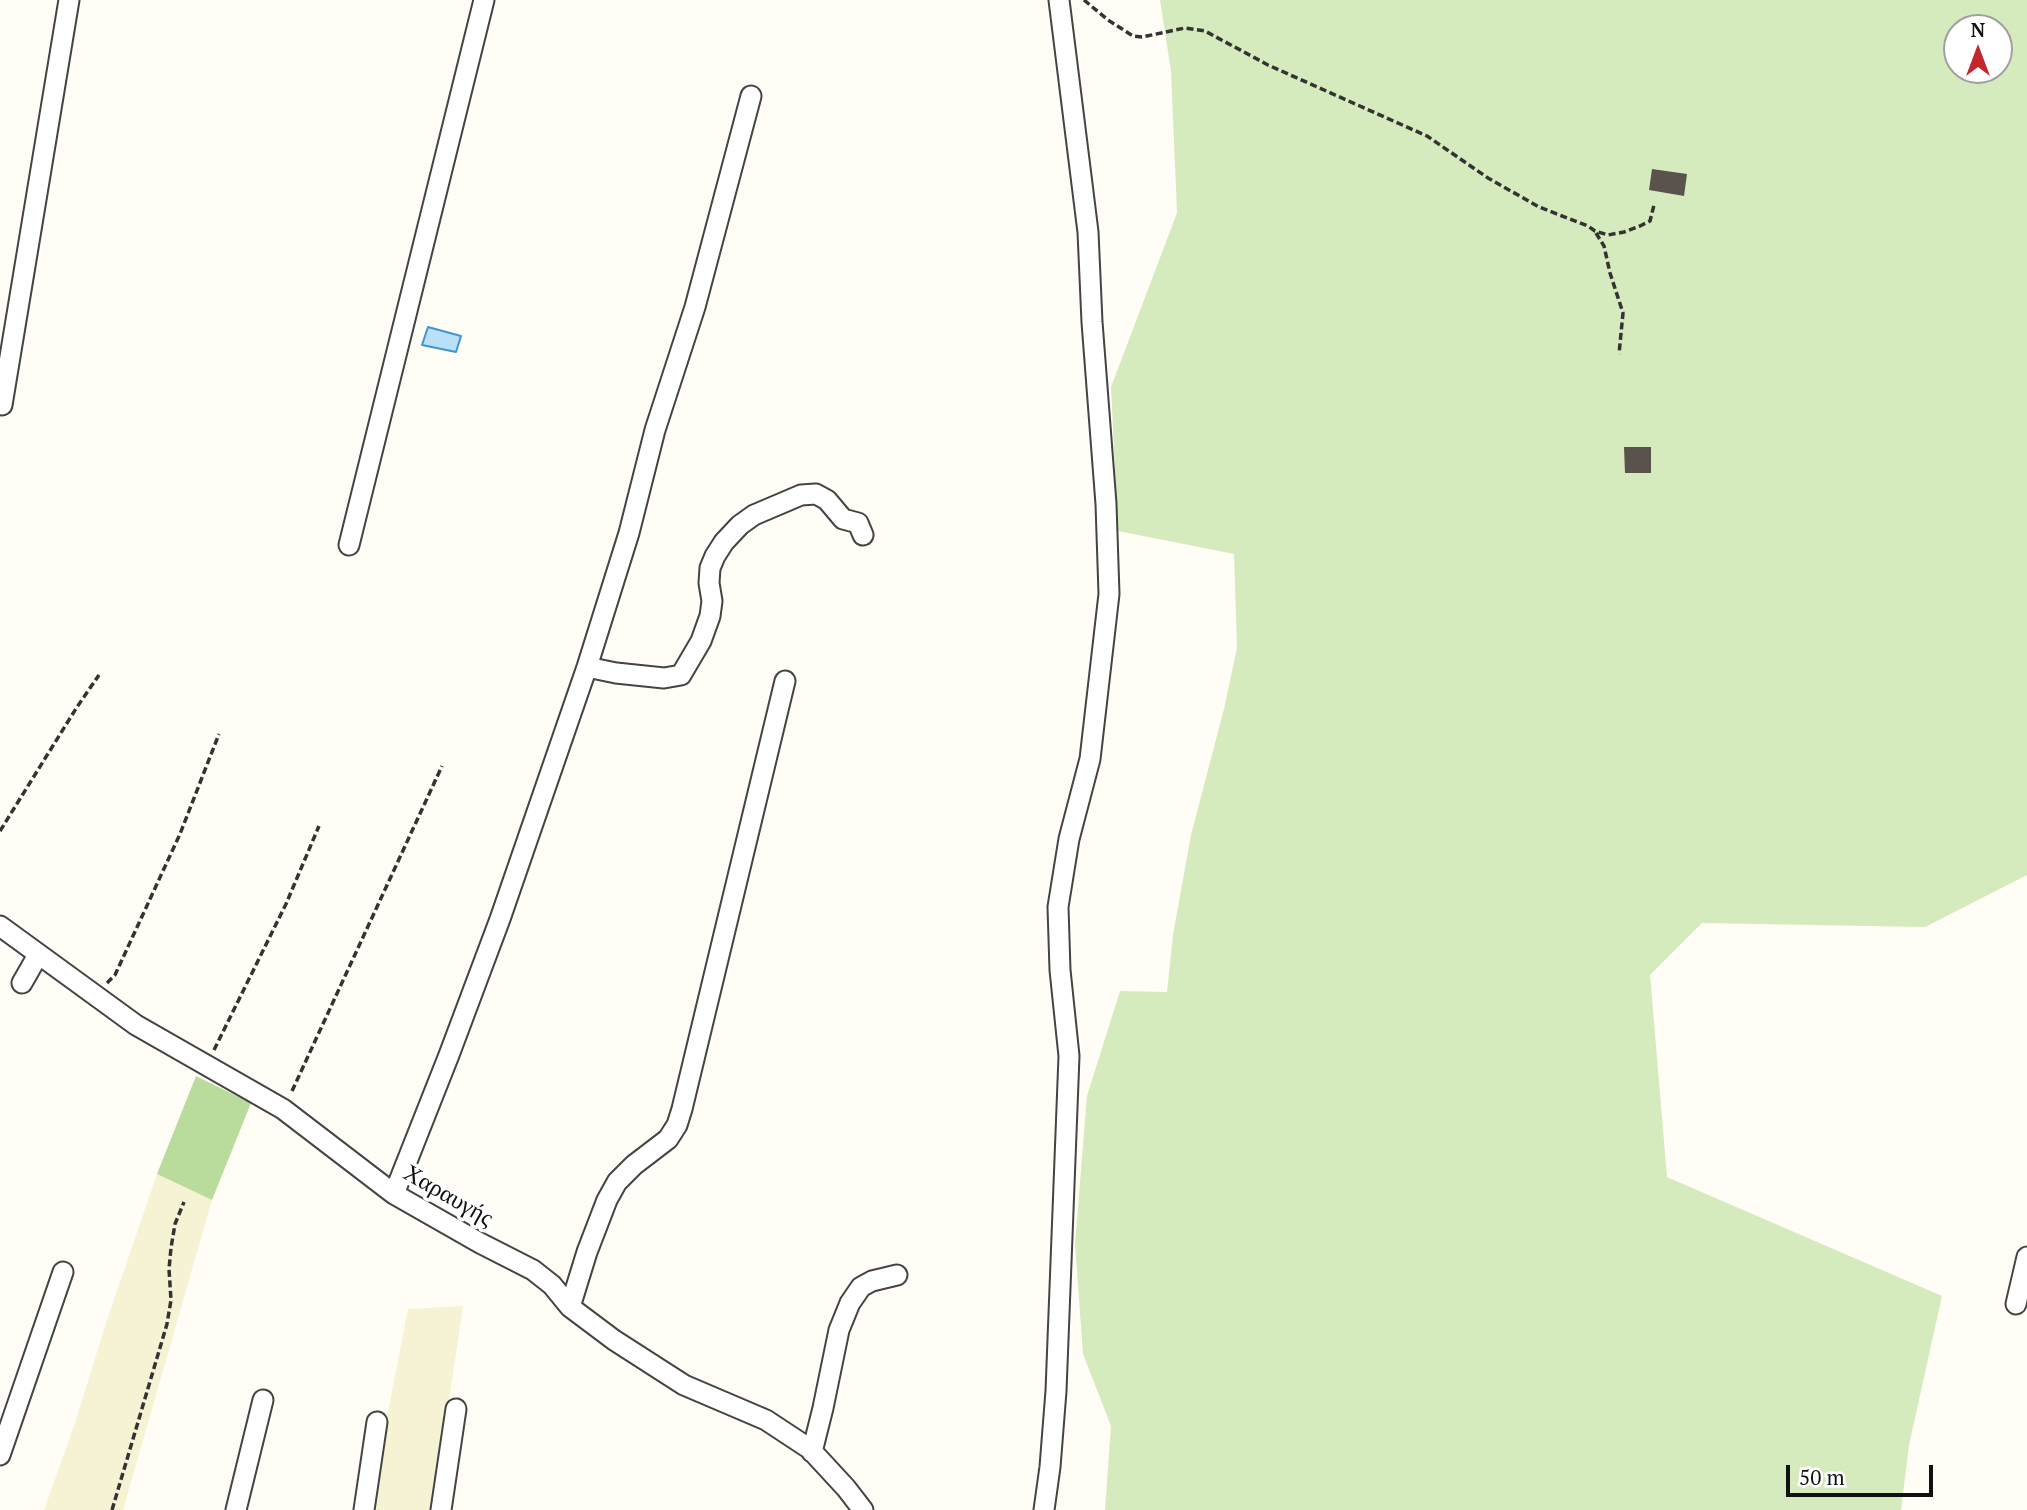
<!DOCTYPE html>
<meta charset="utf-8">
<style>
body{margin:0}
#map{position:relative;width:2027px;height:1510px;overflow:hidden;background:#fffdf5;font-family:"PT Serif",serif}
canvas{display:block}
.north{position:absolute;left:1943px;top:14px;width:70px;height:70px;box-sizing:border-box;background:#fff;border:2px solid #a0a0a0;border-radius:50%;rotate:0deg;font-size:19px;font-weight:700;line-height:28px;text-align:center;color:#111}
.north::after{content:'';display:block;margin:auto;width:24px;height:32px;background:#c4262e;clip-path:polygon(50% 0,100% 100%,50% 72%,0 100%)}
.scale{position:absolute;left:1786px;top:1465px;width:147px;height:32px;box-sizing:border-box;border:4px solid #111;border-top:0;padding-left:9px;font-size:21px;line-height:24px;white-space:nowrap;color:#111;-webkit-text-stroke:5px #fff;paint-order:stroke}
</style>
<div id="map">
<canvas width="2027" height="1510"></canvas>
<div class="north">N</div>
<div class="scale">50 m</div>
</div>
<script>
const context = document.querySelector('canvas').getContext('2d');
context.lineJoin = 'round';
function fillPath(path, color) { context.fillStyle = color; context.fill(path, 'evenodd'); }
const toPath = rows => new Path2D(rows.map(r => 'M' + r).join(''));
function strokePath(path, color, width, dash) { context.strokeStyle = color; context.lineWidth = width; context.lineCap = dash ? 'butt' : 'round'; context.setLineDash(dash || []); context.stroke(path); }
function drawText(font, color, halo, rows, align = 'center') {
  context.font = font + ' "PT Serif",serif'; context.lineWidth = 7; context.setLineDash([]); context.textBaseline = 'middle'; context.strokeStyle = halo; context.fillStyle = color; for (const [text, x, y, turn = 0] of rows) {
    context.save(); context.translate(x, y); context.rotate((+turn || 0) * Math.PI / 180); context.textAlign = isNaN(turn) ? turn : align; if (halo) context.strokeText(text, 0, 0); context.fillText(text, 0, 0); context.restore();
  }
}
fillPath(toPath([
 [157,1174,212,1200,123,1510,44,1510,75,1423,106,1323],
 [463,1306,433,1510,372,1510,386,1422,408,1309]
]), '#f6f3d4');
fillPath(toPath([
 [1160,0,2027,0,2027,875,1925,927,1702,923,1650,975,1667,1177,1942,1296,1909,1445,1901,1510,1105,1510,1111,1426,1083,1354,1075,1244,1087,1096,1120,991,1167,992,1173,935,1191,835,1224,709,1237,648,1234,554,1118,531,1111,387,1177,213,1171,71],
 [1957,28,1999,28,1999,70,1957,70]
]), '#d5ebbd');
fillPath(toPath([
 [196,1076,251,1103,212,1200,157,1174]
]), '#b9dc9c');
const water = toPath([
 [428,327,461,336,456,352,422,345,428,327]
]);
fillPath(water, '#b9e0f7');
strokePath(water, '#3f96cf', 2);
fillPath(toPath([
 [1652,169,1687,174,1684,196,1649,190],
 [1624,447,1651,447,1651,473,1625,473]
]), '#5a524d');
const minor = toPath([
 [2,405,69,0],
 [349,545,484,0],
 [587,667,616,673,664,678,681,675,701,641,710,616,712,601,709,583,710,568,715,556,724,542,740,525,754,515,801,495,816,494,827,500,843,519,858,523,863,535],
 [0,926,136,1025,283,1109,394,1194,480,1243,533,1270,552,1285,570,1307,614,1340,684,1385,766,1420,810,1449,846,1488,863,1510],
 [22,983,38,955],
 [394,1194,449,1055,500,919,587,667,629,533,655,430,695,307,751,96],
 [2016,1304,2027,1257],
 [570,1307,587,1252,607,1200,617,1182,634,1165,668,1139,677,1125,682,1109,785,681],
 [812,1452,823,1408,839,1330,850,1303,861,1287,872,1281,897,1275],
 [0,1455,63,1272],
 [236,1510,263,1400],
 [364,1510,377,1422],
 [441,1510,456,1409],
 [1044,1510,1050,1467,1056,1391,1069,1056,1060,970,1058,907,1069,839,1090,759,1109,594,1106,504,1092,322,1088,232,1059,0]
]);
strokePath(minor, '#444', 23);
strokePath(toPath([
 [1084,0,1108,20,1133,36,1142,37,1185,28,1205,31,1268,65,1427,136,1488,178,1539,207,1588,226,1595,231,1608,235,1624,232,1640,226,1650,221,1654,205],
 [1596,233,1604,246,1610,273,1623,313,1619,354],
 [0,831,77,707,99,675],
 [107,983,115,975,180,834,219,734],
 [214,1050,286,904,319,826],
 [292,1091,442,766],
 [112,1510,167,1324,171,1300,169,1269,171,1248,175,1224,184,1202]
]), '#333', 3.5, [7, 3.5]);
strokePath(minor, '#fff', 19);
drawText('24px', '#111', '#fff', [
 ["Χαραυγής",448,1196,30]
]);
</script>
